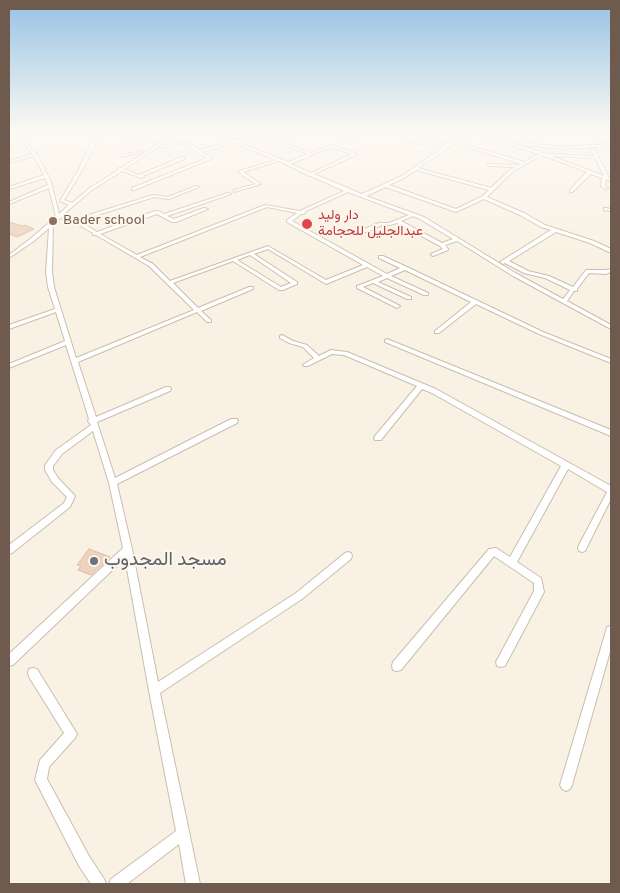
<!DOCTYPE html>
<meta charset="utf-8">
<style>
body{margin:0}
#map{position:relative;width:620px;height:893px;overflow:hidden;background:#f9f2e4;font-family:Overpass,sans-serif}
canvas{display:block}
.frame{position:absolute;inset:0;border:10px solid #6e5b4d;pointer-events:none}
</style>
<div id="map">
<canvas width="620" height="893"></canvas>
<div class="frame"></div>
</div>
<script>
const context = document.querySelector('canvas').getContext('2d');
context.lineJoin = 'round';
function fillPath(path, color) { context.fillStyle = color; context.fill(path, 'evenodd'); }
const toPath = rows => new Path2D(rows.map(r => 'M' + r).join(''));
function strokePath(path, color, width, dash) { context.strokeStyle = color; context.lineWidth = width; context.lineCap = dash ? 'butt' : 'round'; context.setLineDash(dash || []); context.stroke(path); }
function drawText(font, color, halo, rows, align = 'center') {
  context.font = font + ' Overpass,Vazirmatn,sans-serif'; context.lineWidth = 4; context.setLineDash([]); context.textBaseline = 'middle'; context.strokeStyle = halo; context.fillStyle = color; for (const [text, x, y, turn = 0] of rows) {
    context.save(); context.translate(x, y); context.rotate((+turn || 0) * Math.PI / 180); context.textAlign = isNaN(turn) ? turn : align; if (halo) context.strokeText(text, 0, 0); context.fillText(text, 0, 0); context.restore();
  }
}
const building = toPath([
 [9,222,22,226,25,225,34,229,17,237,9,234,9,222],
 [89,549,110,557,91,575,78,570,81,566,77,565,89,549]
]);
fillPath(building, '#ebd3be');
strokePath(building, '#dcbca1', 1);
const minor = toPath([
 [13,132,17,132,20,135,33,132,40,132,21,137,38,156,51,182,59,214,69,205,60,201,79,169,97,132,101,132,83,169,64,200,72,203,90,188,118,170,119,168,121,168,147,151,121,157,120,155,149,150,159,143,128,137,127,135,162,142,176,132,181,132,165,142,165,144,163,144,124,169,139,175,182,157,184,157,184,159,143,176,144,177,142,178,122,171,92,190,65,213,76,219,153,195,168,197,196,186,199,187,169,199,154,197,79,221,97,232,155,211,159,211,164,214,228,193,231,194,167,216,174,219,204,208,208,209,176,222,172,222,157,214,100,234,137,255,265,205,300,211,344,191,311,176,309,176,308,175,279,161,243,172,261,184,234,192,234,190,256,184,239,173,239,171,276,160,234,143,202,152,211,157,211,159,134,190,132,190,132,188,207,158,182,143,161,148,160,146,183,141,200,150,231,141,208,132,213,132,220,135,229,132,235,132,223,136,234,140,264,132,270,132,269,133,287,140,284,141,265,134,256,136,276,143,276,145,253,137,238,142,288,162,308,154,287,146,288,144,311,153,330,145,356,153,356,155,314,174,362,194,402,176,442,148,404,141,403,139,444,147,449,143,412,136,413,134,452,142,471,132,477,132,547,154,594,156,591,150,593,149,595,150,609,178,611,179,611,181,606,179,605,186,608,188,606,189,601,186,602,178,591,174,572,192,570,192,570,190,587,172,542,155,512,172,487,197,524,213,545,225,594,241,611,249,611,252,609,252,590,243,556,232,509,261,528,271,549,276,573,287,586,270,605,270,611,269,611,272,606,274,589,273,577,289,577,291,574,291,567,301,611,325,611,329,513,276,457,241,445,245,448,249,448,250,433,256,431,255,431,254,443,249,440,246,397,223,390,225,382,225,366,232,362,232,362,230,379,223,389,223,409,215,348,192,306,211,304,214,301,214,292,221,387,274,400,268,379,258,379,256,383,256,407,267,543,332,611,359,611,363,539,334,476,304,439,333,435,333,435,331,471,302,405,270,391,276,428,293,428,295,424,295,387,278,378,282,411,297,411,299,407,299,373,283,363,287,400,306,397,308,357,288,357,286,383,276,367,267,326,284,268,249,254,254,297,282,297,284,283,290,279,290,233,261,173,283,198,308,249,287,253,287,253,289,201,311,211,320,211,322,207,322,197,312,78,362,96,417,166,387,170,387,171,389,170,391,97,422,115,478,231,419,237,419,238,421,237,423,117,484,132,549,158,682,296,593,345,553,348,552,351,553,352,556,351,559,302,599,160,693,200,884,186,884,179,844,127,884,109,884,111,879,176,831,149,691,125,558,13,665,9,666,9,654,123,548,109,483,93,431,62,454,53,466,53,470,58,478,75,496,70,507,12,553,9,554,9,545,64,503,67,497,52,482,45,470,45,465,56,450,91,425,88,421,89,419,66,345,9,368,9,364,65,341,56,312,9,329,9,325,55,309,48,287,46,272,49,228,34,241,9,258,9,255,30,239,56,217,49,188,9,204,9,202,48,185,45,178,9,189,9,187,44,175,34,156,9,163,9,161,33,154,13,132],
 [475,134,539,154,524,162,458,142,475,134],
 [455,143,521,164,518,165,488,164,489,166,515,167,510,170,491,188,418,168,455,143],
 [330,147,352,154,311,173,291,164,330,147],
 [551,156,595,158,604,176,551,156],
 [416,170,489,190,483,196,456,209,389,185,404,178,416,170],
 [386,187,456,212,484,199,520,215,541,227,551,230,500,262,503,264,505,263,524,273,545,278,570,290,563,299,517,274,424,217,366,196,386,187],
 [267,207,297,213,287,220,287,222,363,265,326,280,268,246,170,281,153,264,140,257,267,207],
 [63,216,93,233,93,235,96,235,149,266,194,310,76,358,54,287,52,272,53,224,63,216],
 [413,216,420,219,453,239,442,243,401,221,413,216],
 [250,255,291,283,281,287,237,260,250,255],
 [69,132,81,132,61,135,59,134,69,132],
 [357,132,363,132,344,139,341,138,357,132],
 [525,143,562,147,611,144,611,146,562,149,524,145,525,143],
 [606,208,611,209,611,211,604,210,604,208,606,208],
 [282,335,293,341,307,345,319,356,331,350,347,352,436,389,611,486,611,499,585,551,582,552,579,551,578,548,579,545,607,492,568,469,517,562,541,578,544,592,505,666,501,667,497,666,496,662,534,591,534,583,494,556,401,670,397,671,393,670,392,666,393,662,489,549,496,548,510,557,561,466,432,393,422,389,381,440,375,440,374,438,375,436,417,386,344,355,332,354,308,366,304,366,303,365,304,364,314,358,303,347,289,343,280,338,280,336,282,335],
 [387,339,611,430,611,436,385,342,385,340,387,339],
 [611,626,611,648,572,785,570,789,566,791,562,789,560,785,606,631,607,627,611,626],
 [33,668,37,669,77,734,75,738,49,767,47,779,89,856,104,879,106,884,91,884,79,866,35,780,40,760,64,733,29,677,28,673,29,669,33,668]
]);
strokePath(minor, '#cbbdae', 2);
fillPath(minor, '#fff');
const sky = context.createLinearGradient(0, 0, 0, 257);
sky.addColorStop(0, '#96c2e5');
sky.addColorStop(0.51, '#fcf9f3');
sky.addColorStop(1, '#fcf9f300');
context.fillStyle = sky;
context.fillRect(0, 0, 620, 257);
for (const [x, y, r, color] of [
 [53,221,5,"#8d6e63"],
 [307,224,6,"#e0444e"],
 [94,561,5,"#6b7280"]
]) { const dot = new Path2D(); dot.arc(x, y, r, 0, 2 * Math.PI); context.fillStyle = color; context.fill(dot); strokePath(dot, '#fdf6e9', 2); }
drawText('14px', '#be3a42', '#fdf6e9', [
 ["دار وليد",318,216],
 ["عبدالجليل للحجامة",318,232]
], 'left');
drawText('14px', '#785e54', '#fdf6e9', [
 ["Bader school",63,221]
], 'left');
drawText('19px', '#5b616d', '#fdf6e9', [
 ["مسجد المجدوب",104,561]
], 'left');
</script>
